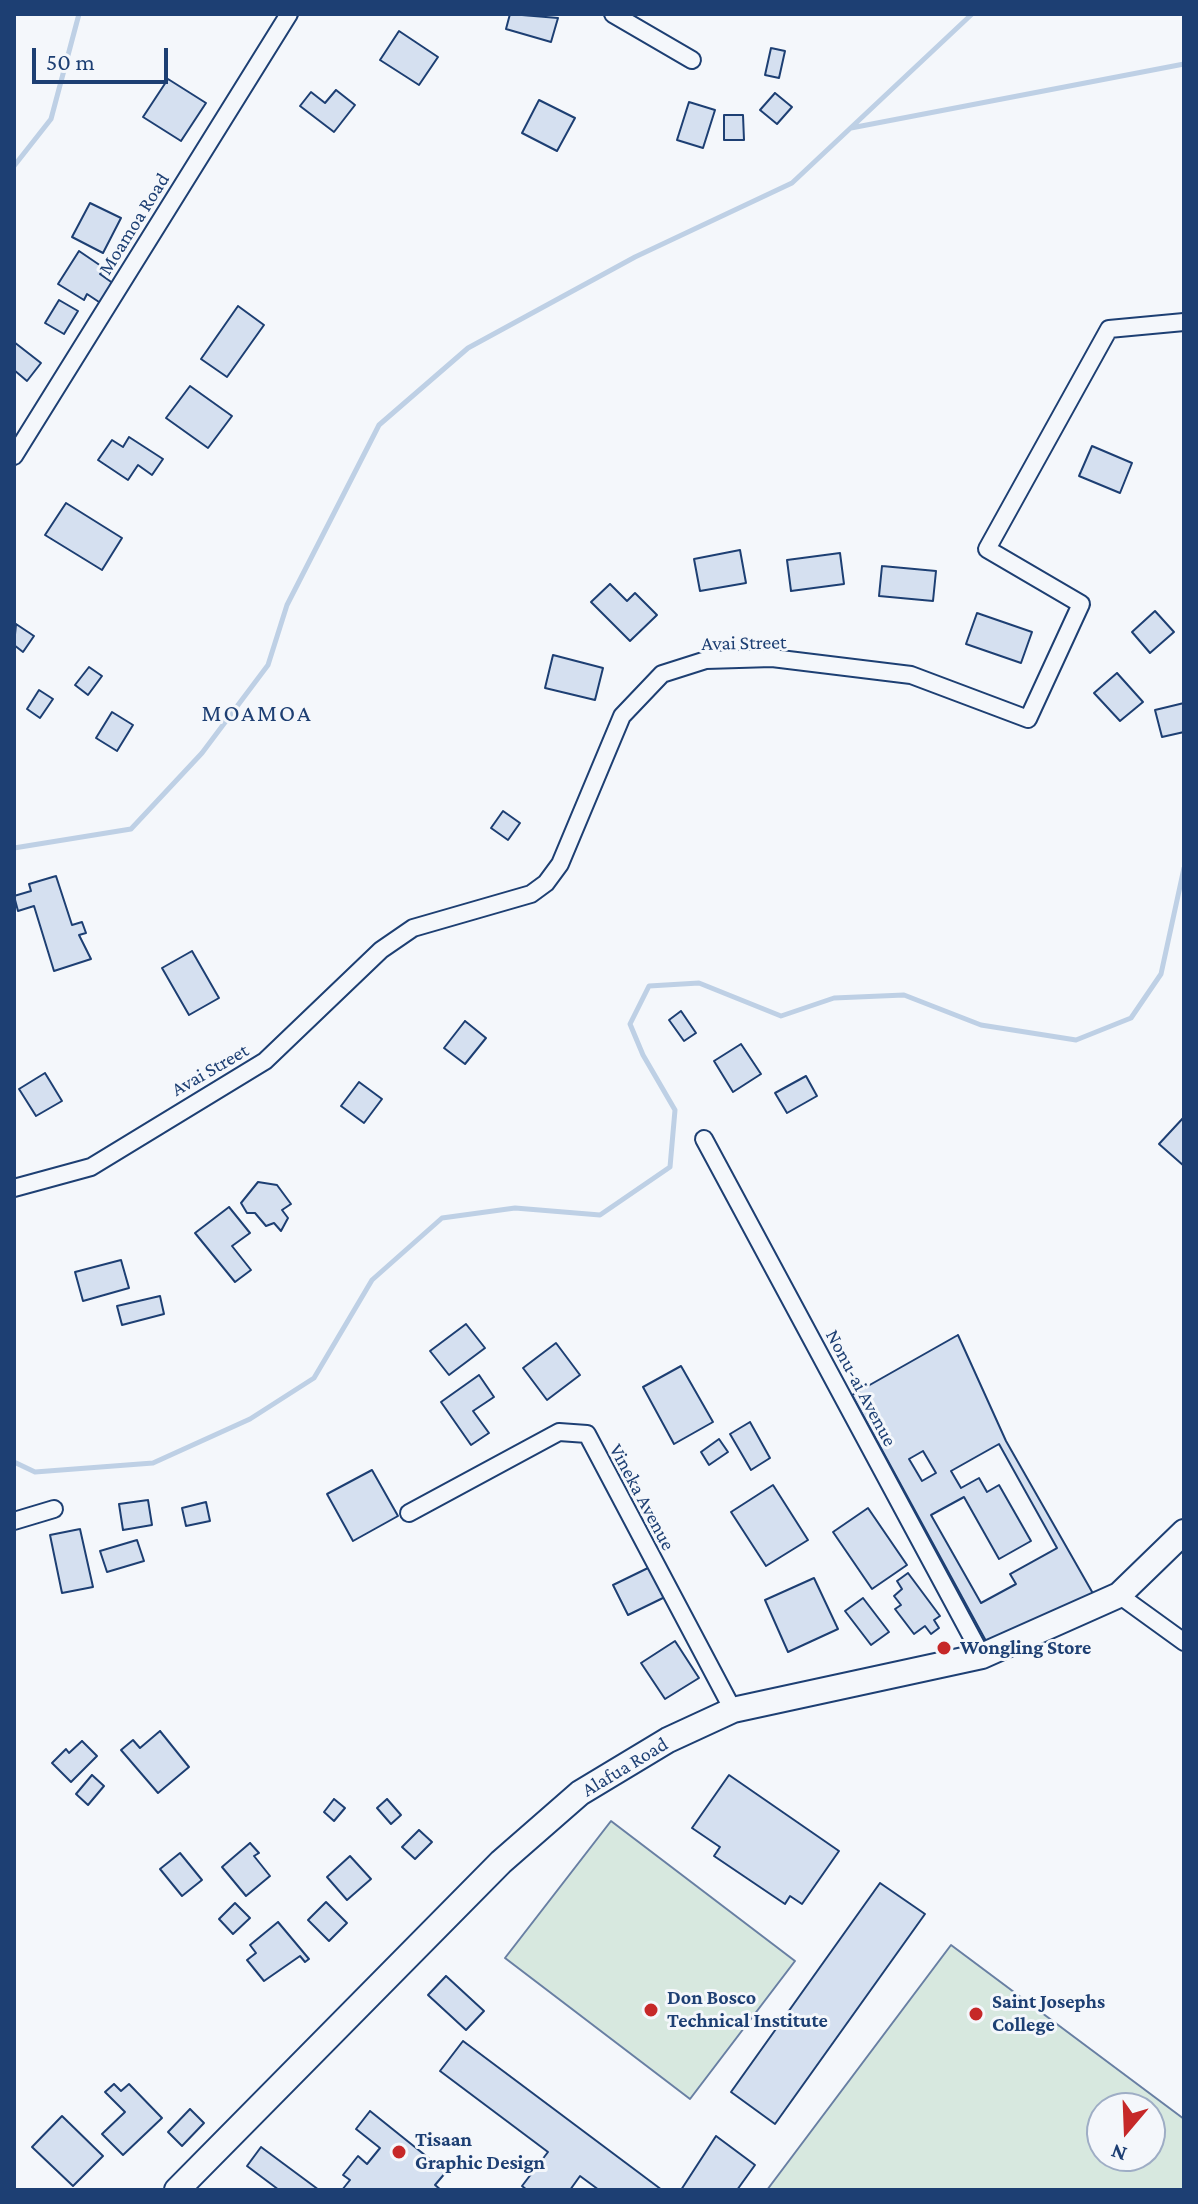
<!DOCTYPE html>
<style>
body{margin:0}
#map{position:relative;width:1198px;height:2204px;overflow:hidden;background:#f4f7fb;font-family:"Crimson Pro",serif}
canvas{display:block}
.frame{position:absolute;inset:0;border:16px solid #1d3f73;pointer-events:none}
.north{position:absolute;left:1086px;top:2092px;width:80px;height:80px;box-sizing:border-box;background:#f4f7fb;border:2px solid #9eadc5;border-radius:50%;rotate:199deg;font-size:22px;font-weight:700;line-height:32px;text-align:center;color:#1d3f73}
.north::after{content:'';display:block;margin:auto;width:28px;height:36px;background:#c62828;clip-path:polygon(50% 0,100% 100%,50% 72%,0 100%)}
.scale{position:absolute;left:32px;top:48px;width:136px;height:36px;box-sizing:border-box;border:4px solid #1d3f73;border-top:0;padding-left:10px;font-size:24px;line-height:28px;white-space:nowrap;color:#1d3f73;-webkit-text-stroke:6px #f4f7fb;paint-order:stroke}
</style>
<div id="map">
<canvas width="1198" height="2204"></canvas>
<div class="frame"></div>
<div class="north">N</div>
<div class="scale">50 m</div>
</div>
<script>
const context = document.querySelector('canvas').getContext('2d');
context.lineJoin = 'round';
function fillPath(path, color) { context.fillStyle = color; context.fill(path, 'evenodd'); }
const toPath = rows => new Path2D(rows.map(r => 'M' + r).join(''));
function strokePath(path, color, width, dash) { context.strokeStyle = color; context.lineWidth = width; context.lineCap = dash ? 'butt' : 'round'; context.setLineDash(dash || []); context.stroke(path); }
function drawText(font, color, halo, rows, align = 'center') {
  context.font = font + ' "Crimson Pro",serif'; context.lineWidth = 6; context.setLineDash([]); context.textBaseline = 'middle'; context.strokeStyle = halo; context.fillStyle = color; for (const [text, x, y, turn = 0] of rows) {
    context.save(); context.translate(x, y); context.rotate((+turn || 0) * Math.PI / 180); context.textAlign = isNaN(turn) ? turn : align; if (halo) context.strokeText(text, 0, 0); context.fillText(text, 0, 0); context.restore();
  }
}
const green = toPath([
 [611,1821,795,1961,690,2099,505,1958,611,1821],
 [951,1945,1184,2119,1184,2190,767,2190,951,1945],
 [1102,2108,1150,2108,1150,2156,1102,2156,1102,2108]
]);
fillPath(green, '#d7e8df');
strokePath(green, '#687fa3', 2);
strokePath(toPath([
 [851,128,1184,64],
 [14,166,51,119,79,14],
 [14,848,131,829,202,753,268,665,287,605,379,425,468,348,635,257,792,183,972,14],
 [14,1462,35,1472,153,1463,250,1419,314,1378,372,1280,442,1218,515,1208,600,1215,670,1167,675,1110,643,1055,630,1024,649,986,699,983,781,1016,834,998,904,995,981,1025,1076,1040,1131,1018,1161,974,1184,868]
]), '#bed0e5', 5);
const building = toPath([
 [510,14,558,18,551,42,506,29,510,14],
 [399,31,438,57,419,85,380,60,399,31],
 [771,48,785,51,779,78,765,75,771,48],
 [168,79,206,103,181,141,143,117,168,79],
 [336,90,355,105,334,132,300,106,311,92,325,103,336,90],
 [775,93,792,107,777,124,760,110,775,93],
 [539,100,575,118,557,151,522,133,539,100],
 [689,102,715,110,703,148,677,140,689,102],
 [724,115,743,115,744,140,724,140,724,115],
 [90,203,121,218,103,253,72,237,90,203],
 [79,251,104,268,100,274,114,284,102,304,87,294,84,300,58,284,79,251],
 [59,300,78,311,64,334,45,323,59,300],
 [238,306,264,325,227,377,201,359,238,306],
 [14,342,41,363,27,381,14,370,14,342],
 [190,386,232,416,208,448,166,418,190,386],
 [129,437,163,459,152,475,138,465,128,480,98,460,112,440,123,447,129,437],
 [1092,446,1132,463,1120,493,1079,476,1092,446],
 [66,503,122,538,102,570,45,535,66,503],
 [740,550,746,583,700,591,694,559,740,550],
 [840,553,844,584,791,591,787,560,840,553],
 [882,566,936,571,933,601,879,596,882,566],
 [610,584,627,601,635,593,657,615,630,641,591,602,610,584],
 [1155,611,1174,632,1150,653,1132,632,1155,611],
 [977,613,1032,632,1021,663,966,644,977,613],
 [16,624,34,636,23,652,14,645,16,624],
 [553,655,603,668,595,700,545,688,553,655],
 [89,667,102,676,88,695,75,685,89,667],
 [1117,673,1143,702,1120,721,1094,693,1117,673],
 [39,690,53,699,40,718,27,709,39,690],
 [1184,703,1184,732,1162,737,1155,710,1184,703],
 [112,712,133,725,117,751,96,738,112,712],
 [503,811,520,823,508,840,491,828,503,811],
 [56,876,72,925,82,922,86,933,79,935,91,959,54,971,34,906,18,911,14,896,31,891,29,884,56,876],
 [192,951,219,998,189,1015,162,968,192,951],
 [681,1011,696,1033,684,1041,669,1020,681,1011],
 [465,1021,486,1038,465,1064,444,1048,465,1021],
 [741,1044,761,1074,733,1092,714,1061,741,1044],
 [45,1073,62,1101,36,1116,19,1089,45,1073],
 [806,1076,817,1096,787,1113,775,1093,806,1076],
 [359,1082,382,1099,364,1123,341,1106,359,1082],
 [1184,1117,1184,1166,1159,1144,1184,1117],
 [258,1182,277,1185,291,1204,282,1210,288,1218,281,1231,274,1223,266,1226,255,1213,247,1213,241,1203,258,1182],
 [229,1207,250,1233,232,1246,251,1270,235,1282,195,1233,229,1207],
 [121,1260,129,1288,83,1301,75,1272,121,1260],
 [160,1296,164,1314,122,1325,117,1306,160,1296],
 [466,1324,485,1348,449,1375,430,1351,466,1324],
 [958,1335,1006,1441,1095,1597,986,1641,852,1395,958,1335],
 [556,1343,580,1375,547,1400,523,1368,556,1343],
 [681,1366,713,1422,674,1444,643,1387,681,1366],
 [479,1375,494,1397,473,1411,489,1433,471,1445,441,1402,479,1375],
 [750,1422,770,1458,751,1470,730,1434,750,1422],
 [719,1439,728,1452,709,1465,701,1452,719,1439],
 [999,1444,1057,1548,1010,1574,1016,1584,981,1603,931,1515,964,1497,999,1559,1031,1541,999,1485,987,1492,979,1478,961,1488,951,1471,999,1444],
 [923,1451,936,1473,922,1481,909,1459,923,1451],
 [372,1470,398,1516,353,1541,327,1494,372,1470],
 [773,1485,808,1540,766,1566,731,1512,773,1485],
 [148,1500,152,1525,123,1530,119,1504,148,1500],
 [206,1502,210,1521,186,1526,182,1508,206,1502],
 [868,1508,907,1565,872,1589,833,1532,868,1508],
 [80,1529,93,1587,62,1593,50,1535,80,1529],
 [137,1540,144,1561,107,1572,100,1551,137,1540],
 [650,1567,665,1597,628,1615,613,1585,650,1567],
 [908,1573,940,1616,934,1620,939,1628,931,1634,925,1626,914,1634,895,1609,901,1605,894,1596,902,1589,897,1581,908,1573],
 [814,1578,838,1629,788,1652,765,1600,814,1578],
 [863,1598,889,1632,871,1645,845,1611,863,1598],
 [675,1641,699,1678,665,1699,641,1663,675,1641],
 [160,1731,189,1767,158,1793,121,1750,133,1740,140,1748,160,1731],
 [82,1741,97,1756,71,1782,52,1763,66,1749,69,1753,82,1741],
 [92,1775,104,1786,88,1805,76,1794,92,1775],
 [729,1775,839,1851,802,1904,790,1896,785,1904,714,1856,720,1847,692,1828,729,1775],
 [334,1799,345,1808,334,1821,324,1812,334,1799],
 [387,1799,401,1815,391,1824,377,1808,387,1799],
 [419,1830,432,1842,415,1859,402,1847,419,1830],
 [250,1843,259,1853,254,1856,270,1876,246,1896,222,1867,250,1843],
 [180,1853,202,1880,182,1896,160,1869,180,1853],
 [350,1856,371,1879,347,1900,327,1877,350,1856],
 [880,1883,925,1914,775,2124,731,2092,880,1883],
 [326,1902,347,1923,329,1941,308,1920,326,1902],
 [235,1903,250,1918,233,1934,219,1919,235,1903],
 [278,1922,309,1959,305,1962,300,1956,264,1981,247,1960,256,1953,250,1945,278,1922],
 [446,1976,484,2011,466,2030,428,1995,446,1976],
 [463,2041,662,2190,599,2190,580,2176,570,2190,527,2190,522,2186,548,2152,440,2071,463,2041],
 [114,2084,121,2091,129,2084,162,2118,123,2155,102,2134,125,2112,105,2092,114,2084],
 [190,2109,204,2123,182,2146,168,2132,190,2109],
 [370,2111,446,2172,435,2185,441,2190,342,2190,350,2180,343,2175,358,2156,367,2164,380,2148,356,2129,370,2111],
 [62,2116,103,2156,73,2186,32,2147,62,2116],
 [716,2136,755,2165,737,2190,681,2190,716,2136],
 [261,2147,319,2190,279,2190,247,2166,261,2147]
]);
fillPath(building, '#d5e0f0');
strokePath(building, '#1d3f73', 2);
const street = toPath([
 [613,14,692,60],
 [14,456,289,14],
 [704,1139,982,1656],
 [14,1188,91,1167,265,1061,381,950,413,928,531,894,546,883,560,864,622,716,662,674,706,660,772,658,911,675,1028,719,1081,604,987,549,1109,329,1184,322],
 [409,1513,559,1432,587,1434,733,1710],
 [14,1521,54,1509],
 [1119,1595,1184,1642]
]);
const secondary = toPath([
 [177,2190,501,1862,580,1793,668,1740,733,1710,982,1656,1119,1595,1184,1532]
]);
strokePath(street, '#1d3f73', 20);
strokePath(secondary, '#1d3f73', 28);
strokePath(street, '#f4f7fb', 16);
strokePath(secondary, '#f4f7fb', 24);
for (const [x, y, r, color] of [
 [944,1648,8,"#c62828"],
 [651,2010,8,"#c62828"],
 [976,2014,8,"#c62828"],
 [399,2152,8,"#c62828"]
]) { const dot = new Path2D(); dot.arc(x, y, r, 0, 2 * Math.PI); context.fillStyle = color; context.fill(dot); strokePath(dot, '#f4f7fb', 3); }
drawText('20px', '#1d3f73', '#f4f7fb', [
 ["Moamoa Road",134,224,-58],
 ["Avai Street",744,643,-1],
 ["Avai Street",210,1070,-30],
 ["Nonu-ai Avenue",861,1388,62],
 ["Vineka Avenue",642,1497,62],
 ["Alafua Road",625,1767,-31]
]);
drawText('bold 20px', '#1d3f73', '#f4f7fb', [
 ["Wongling Store",960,1648],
 ["Don Bosco",667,1998],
 ["Technical Institute",667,2021],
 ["Saint Josephs",992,2002],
 ["College",992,2025],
 ["Tisaan",415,2140],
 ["Graphic Design",415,2163]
], 'left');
context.letterSpacing = '2px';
drawText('24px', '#1d3f73', '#f4f7fb', [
 ["MOAMOA",257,714]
]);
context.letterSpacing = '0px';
</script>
